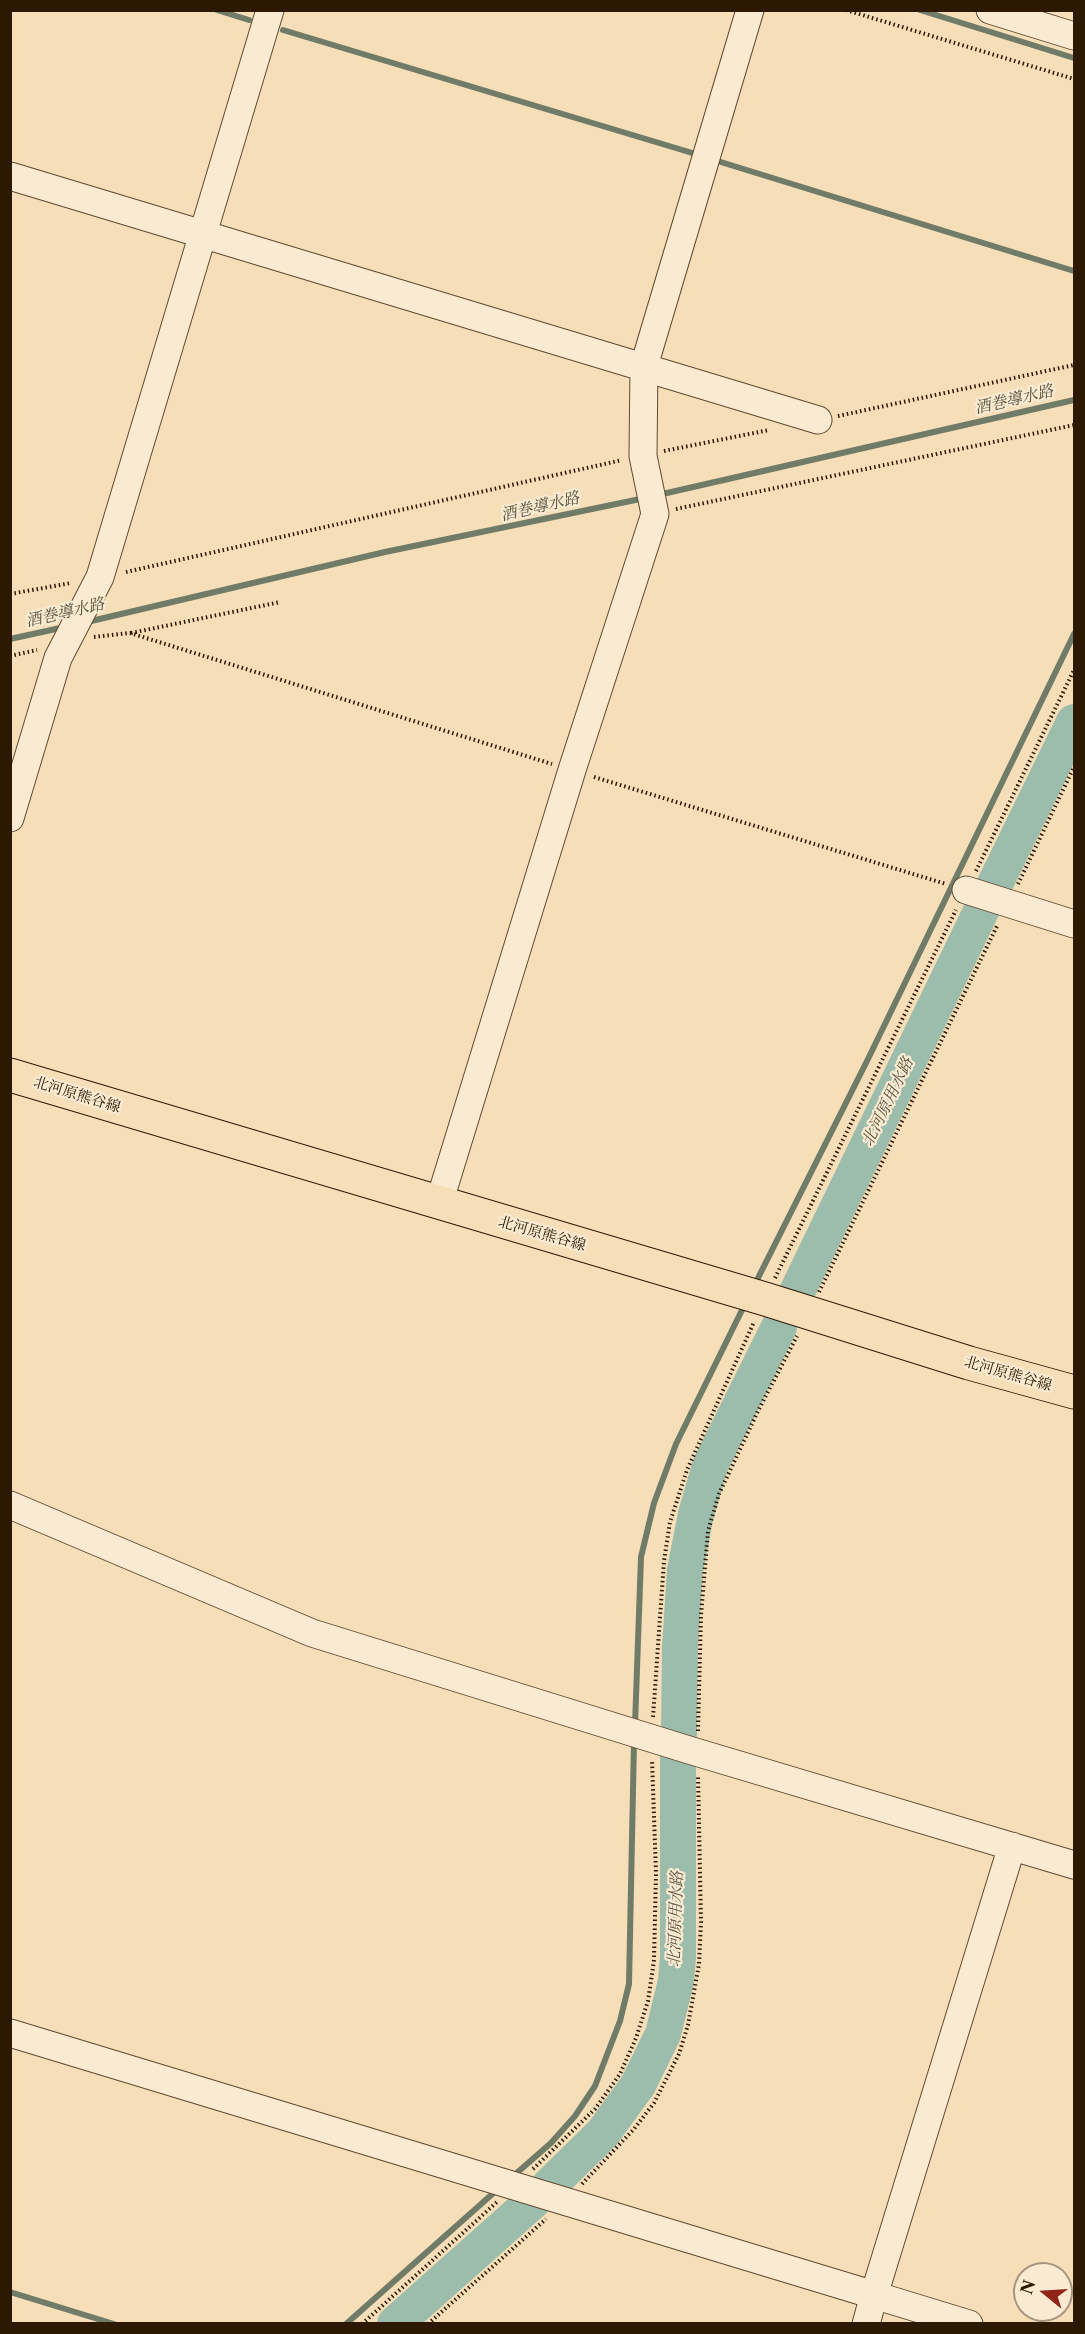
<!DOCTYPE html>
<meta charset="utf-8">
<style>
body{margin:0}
#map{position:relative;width:1085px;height:2334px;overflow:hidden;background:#f6dfb8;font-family:"Libre Caslon Text",serif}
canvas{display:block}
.frame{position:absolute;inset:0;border:12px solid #2d1903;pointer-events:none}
.north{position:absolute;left:1013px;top:2262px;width:60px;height:60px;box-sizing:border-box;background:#f9ead1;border:2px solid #a7967f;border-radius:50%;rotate:288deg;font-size:16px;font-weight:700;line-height:24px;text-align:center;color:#2d1903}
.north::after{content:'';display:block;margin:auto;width:21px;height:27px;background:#8f2418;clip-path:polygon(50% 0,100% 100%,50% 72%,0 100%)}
</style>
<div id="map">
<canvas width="1085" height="2334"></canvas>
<div class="frame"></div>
<div class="north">N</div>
</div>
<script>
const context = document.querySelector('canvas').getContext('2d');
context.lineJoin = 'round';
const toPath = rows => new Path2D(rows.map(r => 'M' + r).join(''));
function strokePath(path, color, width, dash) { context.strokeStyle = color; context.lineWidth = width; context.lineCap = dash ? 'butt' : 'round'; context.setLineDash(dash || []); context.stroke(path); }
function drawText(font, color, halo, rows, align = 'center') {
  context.font = font + ' "Libre Caslon Text","Noto Serif JP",serif'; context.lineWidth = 4.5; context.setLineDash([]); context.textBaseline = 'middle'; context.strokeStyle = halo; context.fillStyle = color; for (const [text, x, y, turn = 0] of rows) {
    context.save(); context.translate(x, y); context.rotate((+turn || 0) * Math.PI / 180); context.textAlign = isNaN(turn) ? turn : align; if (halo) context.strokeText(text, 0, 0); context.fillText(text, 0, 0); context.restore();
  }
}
strokePath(toPath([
 [217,10,249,20],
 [920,10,1074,58],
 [283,30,699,155],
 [711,159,1074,271],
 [658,495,1074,400],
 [87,622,385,552,645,498],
 [10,639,65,627],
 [755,1284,868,1059,1074,634],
 [635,1725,641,1557,654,1503,676,1444,745,1304],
 [511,2178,551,2143,575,2116,595,2086,620,2021,629,1984,634,1742],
 [10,2292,114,2324],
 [346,2324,498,2189]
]), '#707b68', 6);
strokePath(toPath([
 [993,888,1074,722],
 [795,1296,982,909],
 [679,1734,680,1647,685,1570,696,1514,710,1466,779,1327],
 [549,2186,603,2133,638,2085,663,2034,676,1981,678,1957,678,1755],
 [395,2324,533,2201]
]), '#9dbdac', 36);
const minor = toPath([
 [990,10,1074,36],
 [10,176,818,420],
 [10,818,58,658,100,577,270,10],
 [966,890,1074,924],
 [439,1203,572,770,655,514,643,456,644,366,750,10],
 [10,1505,312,1633,689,1750,1074,1865],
 [10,2033,874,2295,866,2324],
 [969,2324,874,2295,1012,1846]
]);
const major = toPath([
 [10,1075,765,1299,969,1363,1074,1392]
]);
strokePath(minor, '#5f4a30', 29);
strokePath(major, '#2d1903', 35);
strokePath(toPath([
 [846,10,1074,79],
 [838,416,1074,365],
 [664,451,769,430],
 [676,509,1074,425],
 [126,572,622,460],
 [10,594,71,583],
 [131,633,280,602],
 [94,637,130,633,552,764],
 [10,656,37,650],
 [594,777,946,884],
 [976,871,1074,670],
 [1018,884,1074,767],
 [775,1278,956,910],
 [819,1292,998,924],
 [653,1717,664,1561,670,1522,687,1470,754,1322],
 [698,1731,701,1615,708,1531,719,1494,758,1411,797,1336],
 [533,2169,595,2109,620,2074,636,2038,648,2001,654,1960,656,1873,652,1760],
 [582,2184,634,2129,654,2103,679,2054,688,2025,699,1964,701,1922,698,1775],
 [362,2324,497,2202],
 [428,2324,546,2219]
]), '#2d1903', 4, [1.5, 3]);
strokePath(minor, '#f9ead1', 27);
strokePath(major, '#f6dfb8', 33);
drawText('15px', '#2d1903', '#f9ead1', [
 ["北河原熊谷線",77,1095,17],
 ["北河原熊谷線",542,1234,16],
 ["北河原熊谷線",1008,1374,16]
]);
drawText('italic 16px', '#54523e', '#f9ead1', [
 ["酒巻導水路",1014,400,-13],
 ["酒巻導水路",540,507,-13],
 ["酒巻導水路",65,613,-13],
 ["北河原用水路",888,1102,-64],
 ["北河原用水路",676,1919,-88]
]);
</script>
